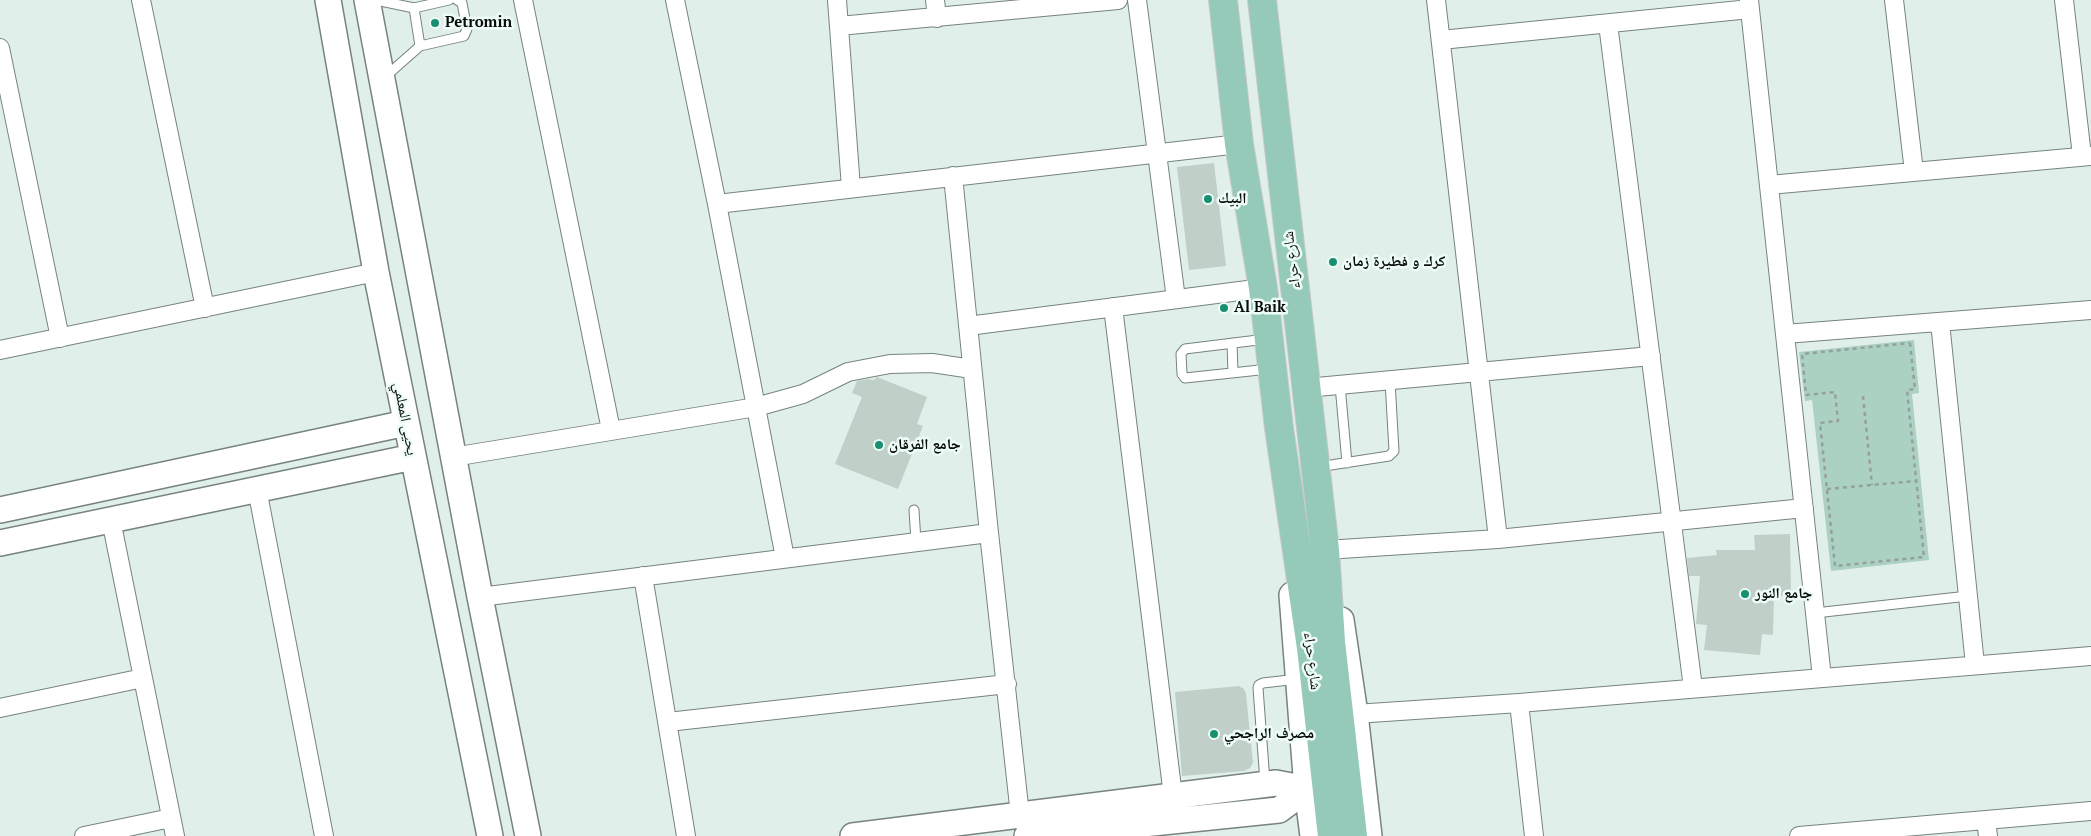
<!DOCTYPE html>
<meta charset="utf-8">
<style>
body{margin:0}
canvas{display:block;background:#e1efea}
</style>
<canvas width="2091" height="836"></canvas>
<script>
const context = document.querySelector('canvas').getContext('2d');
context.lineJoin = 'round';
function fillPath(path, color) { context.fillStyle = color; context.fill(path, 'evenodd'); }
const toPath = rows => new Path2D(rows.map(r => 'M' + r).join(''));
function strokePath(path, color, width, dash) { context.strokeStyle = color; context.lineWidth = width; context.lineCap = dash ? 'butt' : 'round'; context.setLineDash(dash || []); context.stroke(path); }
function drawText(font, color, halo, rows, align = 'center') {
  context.font = font + ' "PT Serif","Noto Naskh Arabic",serif'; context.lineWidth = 5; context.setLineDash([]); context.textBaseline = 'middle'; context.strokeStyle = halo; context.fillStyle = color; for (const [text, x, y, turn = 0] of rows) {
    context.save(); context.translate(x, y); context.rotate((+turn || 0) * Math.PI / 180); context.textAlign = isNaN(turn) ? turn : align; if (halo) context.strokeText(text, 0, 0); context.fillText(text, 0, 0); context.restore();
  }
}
fillPath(toPath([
 [1914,340,1919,393,1912,394,1929,560,1831,571,1812,400,1805,401,1799,352]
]), '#aad1c2');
fillPath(toPath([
 [1214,163,1226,266,1189,270,1177,167],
 [877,377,927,397,917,424,923,426,898,489,835,464,862,397,852,393,857,381,869,379,874,380],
 [1790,534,1791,596,1774,596,1773,635,1762,634,1760,655,1704,650,1707,625,1696,624,1700,576,1689,576,1687,558,1717,555,1716,550,1755,550,1754,535],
 [1239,686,1244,689,1246,694,1253,763,1250,768,1244,771,1182,776,1175,692]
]), '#c1cfc9');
const lane = toPath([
 [376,0,414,8,449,0],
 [414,8,420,46],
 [385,77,420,46,464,36,467,29,462,3,457,0],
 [1266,339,1185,349,1181,354,1182,374,1185,378,1269,369],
 [1232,343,1233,373],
 [1340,385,1347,463],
 [1318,467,1389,456,1394,451,1390,381],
 [914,510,916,542],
 [1815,613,1968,596],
 [1265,782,1258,688,1259,685,1263,683,1298,679]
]);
const street = toPath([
 [141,0,205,308],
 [523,0,611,430],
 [675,0,717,204,785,558],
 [837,0,851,188],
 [935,0,937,18],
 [1137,0,1176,299],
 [1436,0,1498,539],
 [1749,0,1822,678],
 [1894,0,1914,172],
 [2064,0,2082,156],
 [1608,24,1693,688],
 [839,26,1118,0],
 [1441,40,1750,9],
 [0,48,60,338],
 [953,176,989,533,1020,815],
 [1769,185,2091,156],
 [717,204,1239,144],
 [1113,307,1173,796],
 [1940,322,1975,665],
 [968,326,1263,288],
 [1785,334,2091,310],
 [0,350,376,272],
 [1306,388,1651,356],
 [453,457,756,407,803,394,848,372,890,364,932,363,972,369],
 [257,489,324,836],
 [111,520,175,836],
 [1325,550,1498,539,1804,508],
 [643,576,686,836],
 [480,597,989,533],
 [1519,703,1534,836],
 [0,708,143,678],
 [1355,714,1519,703,2091,656],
 [668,722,1007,684],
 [1986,820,1988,836],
 [84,836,171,818],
 [1799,836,2091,811]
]);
const secondary = toPath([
 [328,0,376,272,490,836],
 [367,0,480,597,528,836],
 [0,510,406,423],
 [0,543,413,457],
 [1292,595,1307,789,1313,836],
 [1341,620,1355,714,1369,836],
 [853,836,1276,783,1307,789],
 [1027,836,1279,810,1307,789]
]);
const primary = toPath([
 [1223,0,1239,144,1263,288,1279,428,1311,648,1332,836],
 [1262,0,1325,550,1331,642,1353,836]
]);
strokePath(lane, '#76837e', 11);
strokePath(street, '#76837e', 20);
strokePath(secondary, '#76837e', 28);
strokePath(primary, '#c9cac9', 30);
strokePath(toPath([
 [1910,343,1915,389,1907,390,1924,557,1835,566,1820,423,1838,421,1835,392,1806,395,1802,354,1910,343],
 [1863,396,1872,485],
 [1827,489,1916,481]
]), '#95a09c', 2.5, [4, 4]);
strokePath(lane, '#fff', 9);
strokePath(street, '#fff', 18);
strokePath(secondary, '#fff', 25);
strokePath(primary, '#95caba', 28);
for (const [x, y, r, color] of [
 [435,23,5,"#198f72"],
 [1208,199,5,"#198f72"],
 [1333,262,5,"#198f72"],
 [1224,308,5,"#198f72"],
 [879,445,5,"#198f72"],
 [1745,594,5,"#198f72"],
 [1214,734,5,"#198f72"]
]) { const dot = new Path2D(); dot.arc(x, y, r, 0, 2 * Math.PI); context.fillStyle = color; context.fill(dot); strokePath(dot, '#eefcf7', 2); }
drawText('bold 15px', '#080d0b', '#eefcf7', [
 ["Petromin",445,23],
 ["البيك",1218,199],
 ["كرك و فطيرة زمان",1343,262],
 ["Al Baik",1234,308],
 ["جامع الفرقان",889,445],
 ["جامع النور",1755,594],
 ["مصرف الراجحي",1224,734]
], 'left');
drawText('15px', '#080d0b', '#eefcf7', [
 ["شارع حراء",1292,260,-97],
 ["يحيى المعلمي",405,419,79],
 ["شارع حراء",1312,661,83]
]);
</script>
